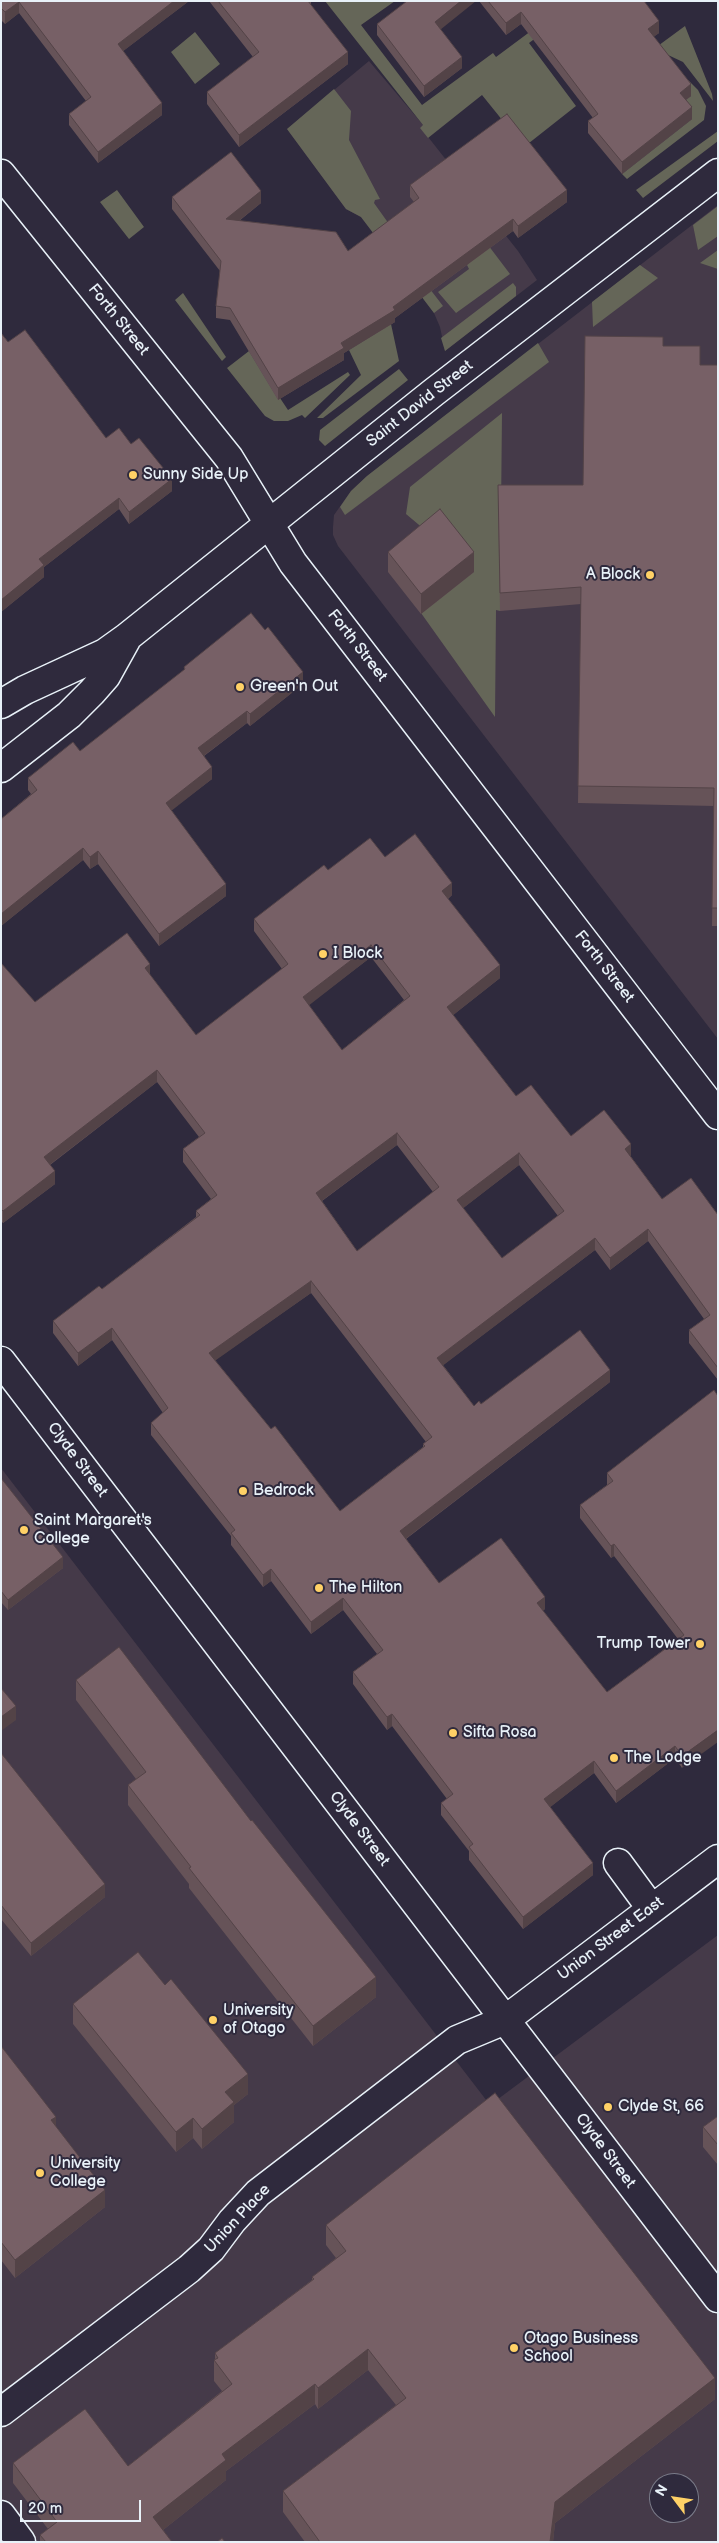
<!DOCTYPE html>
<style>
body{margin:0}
#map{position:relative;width:719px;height:2543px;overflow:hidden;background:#2f2a3d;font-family:"Balsamiq Sans",sans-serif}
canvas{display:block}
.frame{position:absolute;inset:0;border:2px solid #e8f1f8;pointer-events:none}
.north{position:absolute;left:649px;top:2473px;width:50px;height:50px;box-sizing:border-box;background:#2f2a3d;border:1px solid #797a88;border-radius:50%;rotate:301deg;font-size:14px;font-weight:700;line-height:20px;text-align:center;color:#e8f1f8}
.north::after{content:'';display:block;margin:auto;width:18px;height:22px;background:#ffd166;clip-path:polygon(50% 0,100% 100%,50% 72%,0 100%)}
.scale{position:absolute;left:20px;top:2500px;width:121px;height:22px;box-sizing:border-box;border:2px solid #e8f1f8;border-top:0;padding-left:6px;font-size:15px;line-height:18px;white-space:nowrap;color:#e8f1f8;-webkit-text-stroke:4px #2f2a3d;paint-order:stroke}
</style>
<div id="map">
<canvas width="719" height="2543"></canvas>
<div class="frame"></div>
<div class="north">N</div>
<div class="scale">20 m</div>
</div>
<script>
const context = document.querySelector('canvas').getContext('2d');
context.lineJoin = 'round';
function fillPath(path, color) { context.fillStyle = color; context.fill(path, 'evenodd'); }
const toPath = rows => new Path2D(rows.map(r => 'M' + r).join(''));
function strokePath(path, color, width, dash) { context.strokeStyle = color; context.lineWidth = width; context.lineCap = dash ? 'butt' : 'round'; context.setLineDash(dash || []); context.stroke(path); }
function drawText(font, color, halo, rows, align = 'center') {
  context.font = font + ' "Balsamiq Sans",sans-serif'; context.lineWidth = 4; context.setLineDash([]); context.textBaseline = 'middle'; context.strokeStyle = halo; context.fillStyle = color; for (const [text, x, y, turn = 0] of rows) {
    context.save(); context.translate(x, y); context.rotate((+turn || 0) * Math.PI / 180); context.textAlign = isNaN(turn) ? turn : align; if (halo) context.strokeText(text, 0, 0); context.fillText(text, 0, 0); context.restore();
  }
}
fillPath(toPath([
 [369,61,424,126,421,128,518,251,537,280,445,351,440,327,434,313,361,217,346,209,287,129],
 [718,205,718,1039,338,546,333,535,333,527,334,515,351,491,367,476],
 [1,1468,490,2105,718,1935,718,2542,1,2542],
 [659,2483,689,2483,689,2513,659,2513]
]), '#453a49');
fillPath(toPath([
 [325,1,395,1,361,25,422,105,493,53,496,57,535,28,585,1,529,43,576,106,524,147,482,95,428,138,420,128,423,125],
 [685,26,712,94,713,101,683,62,668,55,651,54,651,51],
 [195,32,220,64,195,84,171,52],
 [673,65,698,90,706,106,704,120,627,179,622,174,692,119,680,104,691,96],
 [334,89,351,111,349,140,380,199,375,200,374,203,389,224,383,228,443,306,434,313,361,217,346,209,287,129],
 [718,131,718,141,643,198,636,190],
 [117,190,144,227,129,239,100,202],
 [718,206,718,236,698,250,693,225],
 [485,241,510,274,456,313,438,292,469,269,467,265,469,263,464,256],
 [718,250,718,269,700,263],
 [640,265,658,278,593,327,592,302],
 [513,283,516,287,516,296,445,351,441,338],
 [183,293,226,357,222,361,175,300],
 [391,324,399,361,323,418,317,418,361,375,349,350],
 [538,343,549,362,345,515,340,507,351,491,367,476],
 [249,351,278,399,280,398,288,410,348,372,350,375,305,418,302,415,288,421,274,421,265,416,227,368],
 [399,369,408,380,325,446,319,440,320,430],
 [502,413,500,611,496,610,495,717,421,613,474,571,406,514,410,487]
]), '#656658');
const minor = toPath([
 [1,174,229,458,293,563,718,1115],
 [1,704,25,690,105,653,126,638,434,392,718,173],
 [1,768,69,715,92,692,106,676,126,640],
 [1,1361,718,2298],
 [618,1863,651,1908],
 [1,2412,189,2269,211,2249,232,2221,258,2193,457,2040,505,2020,718,1859],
 [1,2515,21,2542]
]);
strokePath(minor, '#e8f1f8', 31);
strokePath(minor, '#2f2a3d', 28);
fillPath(toPath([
 [1,1,189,1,123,51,162,115,98,163,69,125,69,114,86,101,19,13,5,24,1,20],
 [209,1,311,1,311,5,348,64,239,147,207,104,207,92,253,57],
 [479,1,644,1,659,33,653,37,691,96,686,100,692,119,622,174,588,133,588,121,593,118,521,24,506,35],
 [377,24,441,30,462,68,424,97,377,35],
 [410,185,567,202,518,238,513,231,395,318,395,322,344,353,344,360,278,400,230,320,216,318,216,306,220,271,172,209,172,197,261,203,239,221,348,251,414,202,410,197],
 [1,333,8,342,106,438,131,444,172,491,129,524,119,509,44,567,44,577,1,612],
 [663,346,700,365,718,365,718,926,712,926,714,806,578,803,581,604,500,611,498,502,583,485],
 [388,552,474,572,421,614,388,572],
 [184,667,303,684,250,726,247,723,204,756,212,779,171,810,226,896,159,946,98,864,90,869,83,860,1,926,1,819,31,794,28,790,28,778,80,751,184,670],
 [385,857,452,895,448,899,500,978,453,1015,516,1096,571,1136,631,1157,662,1199,718,1215,718,1380,689,1343,689,1330,704,1319,648,1241,610,1270,595,1250,443,1365,474,1406,610,1382,406,1539,439,1583,545,1609,542,1611,607,1692,678,1639,614,1556,611,1558,580,1518,580,1505,607,1485,607,1473,714,1390,682,1768,675,1758,616,1803,594,1773,550,1807,593,1875,523,1929,469,1860,469,1851,441,1815,441,1803,447,1799,392,1726,387,1730,353,1684,353,1672,377,1654,343,1610,311,1634,271,1581,263,1587,231,1545,231,1536,151,1435,151,1423,163,1413,112,1340,78,1366,53,1333,53,1321,102,1289,196,1217,196,1211,211,1199,183,1162,183,1149,199,1137,157,1082,50,1165,55,1184,3,1223,1,1221,1,963,35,1002,150,975,196,1035,282,969,254,931,254,919,328,870],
 [371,957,404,1000,342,1050,308,1005],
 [397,1145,433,1192,357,1251,322,1201],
 [519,1165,558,1216,502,1258,463,1208],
 [311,1293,426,1442,423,1444,423,1447,340,1511,271,1429,215,1360],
 [1,1478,63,1568,8,1610,1,1602],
 [76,1680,376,1997,313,2046,189,1888,189,1884,128,1805,128,1785,136,1779,76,1700],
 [1,1753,105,1897,31,1956,1,1919],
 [73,2004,248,2094,234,2105,234,2122,202,2149,193,2138,176,2152,73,2024],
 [1,2046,56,2127,105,2207,15,2278,1,2260],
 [718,2116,718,2165,703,2147,703,2127],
 [326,2225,715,2399,555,2523,553,2542,305,2542,283,2512,283,2491,396,2405,368,2370,318,2409,315,2404,226,2471,226,2480,163,2530,172,2542,40,2542,40,2535,48,2529,13,2483,13,2463,128,2466,222,2391,214,2381,214,2360,215,2360,215,2353,312,2280,312,2277,336,2258,326,2245]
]), '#665358');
fillPath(toPath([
 [174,1,189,1,118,55,118,44],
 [461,1,476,1,435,34,435,22],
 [19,2,19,13,5,24,5,12],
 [521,12,521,24,506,35,506,23],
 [659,21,659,33,648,41,648,29],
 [348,52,348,64,239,147,239,135],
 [462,57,462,68,424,97,424,86],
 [691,84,691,96,680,104,680,93],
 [162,103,162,115,98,163,98,152],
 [692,107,692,119,622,174,622,162],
 [567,190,567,202,518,238,518,226],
 [261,191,261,203,226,231,226,219],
 [513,219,513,231,395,318,395,322,344,353,344,360,278,400,278,388,393,307],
 [172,479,172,491,129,524,129,512],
 [119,498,119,509,44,567,44,577,1,612,1,600,39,559],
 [474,552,474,572,421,614,421,594],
 [303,672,303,684,250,726,250,714],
 [247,711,247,723,198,760,198,748],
 [212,767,212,779,166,815,166,803],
 [83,848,83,860,1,926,1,914],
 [98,851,98,864,90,869,90,857],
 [452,883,452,895,442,903,442,891],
 [226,884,226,896,159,946,159,934],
 [371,945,371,957,303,1010,303,997],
 [150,964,150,976,145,968],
 [500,965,500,978,447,1020,447,1007],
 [157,1070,157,1082,44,1169,44,1157],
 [397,1133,397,1145,316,1205,316,1193],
 [631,1144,631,1157,625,1149],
 [519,1153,519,1165,457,1213,457,1200],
 [55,1171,55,1184,3,1223,3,1211],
 [648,1229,648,1241,610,1270,610,1258],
 [595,1238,595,1250,437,1370,437,1358],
 [311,1281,311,1293,209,1365,209,1353],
 [112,1328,112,1340,78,1366,78,1353],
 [610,1370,610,1382,400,1543,400,1531],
 [614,1544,614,1556,611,1558,611,1546],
 [63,1557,63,1568,8,1610,8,1600],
 [271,1569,271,1581,263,1587,263,1575],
 [545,1597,545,1609,537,1616,537,1603],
 [343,1598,343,1610,311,1634,311,1622],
 [16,1706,16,1720,1,1731,1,1717],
 [392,1714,392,1726,387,1730,387,1717],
 [718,1730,718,1742,682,1768,682,1756],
 [675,1746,675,1758,616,1803,616,1791],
 [594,1761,594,1773,544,1812,544,1799],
 [593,1863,593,1875,523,1929,523,1917],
 [105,1884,105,1897,31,1956,31,1943],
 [376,1977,376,1997,313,2046,313,2026],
 [248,2074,248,2094,234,2105,234,2122,202,2149,202,2129,225,2092],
 [56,2117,56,2134,51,2120],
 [193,2118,193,2138,176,2152,176,2132],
 [105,2190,105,2207,15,2278,15,2260],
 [368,2349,368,2370,318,2409,318,2388],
 [715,2378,715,2399,555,2523,553,2542,550,2542,555,2502],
 [315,2384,315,2404,226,2471,226,2480,153,2538,153,2517,222,2454]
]), '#534347');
const building = toPath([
 [1,1,174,1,118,44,162,103,98,152,69,114,91,97,19,2,5,12,1,8,1,1],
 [218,1,308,1,348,52,239,135,207,92,259,52,218,1],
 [407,1,461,1,435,22,462,57,424,86,377,24,407,1],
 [488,1,644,1,659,21,648,29,691,84,680,93,692,107,622,162,588,121,598,114,521,12,506,23,488,1],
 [507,114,567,190,518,226,513,219,393,307,395,310,341,343,344,348,278,388,230,308,216,306,221,261,172,197,231,152,261,191,226,219,336,232,348,251,419,198,410,185,507,114],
 [25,330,106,438,119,428,131,444,139,438,172,479,129,512,119,498,39,559,44,565,1,600,1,333,8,342,25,330],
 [585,336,663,337,663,346,700,346,700,365,718,365,718,908,712,908,714,788,578,786,581,587,500,593,498,485,583,485,585,336],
 [440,509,474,552,421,594,388,552,440,509],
 [251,613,265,630,268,627,303,672,250,714,247,711,198,748,212,767,166,803,226,884,159,934,98,851,90,857,83,848,1,914,1,819,37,790,28,778,73,742,80,751,185,669,184,667,251,613],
 [415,834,452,883,442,891,500,965,447,1007,516,1096,531,1085,571,1136,604,1110,631,1144,625,1149,662,1199,691,1178,718,1215,718,1368,689,1330,710,1315,648,1229,610,1258,595,1238,437,1358,474,1406,479,1401,481,1404,580,1330,610,1370,400,1531,439,1583,501,1538,545,1597,537,1603,607,1692,684,1635,614,1544,611,1546,580,1505,613,1481,607,1473,714,1390,718,1396,718,1730,682,1756,675,1746,616,1791,594,1761,544,1799,593,1863,523,1917,469,1847,473,1844,441,1803,453,1794,392,1714,387,1717,353,1672,383,1650,343,1598,311,1622,271,1569,263,1575,231,1533,235,1530,151,1423,168,1408,112,1328,78,1353,53,1321,99,1286,102,1289,200,1215,196,1211,217,1195,183,1149,205,1133,157,1070,44,1157,55,1171,3,1211,1,1209,1,963,35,1002,127,933,150,964,145,968,196,1035,288,964,254,919,324,865,328,870,370,838,385,857,415,834],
 [371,945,410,996,342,1050,303,997,371,945],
 [397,1133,439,1187,357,1251,316,1193,397,1133],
 [519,1153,564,1211,502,1258,457,1200,519,1153],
 [311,1281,432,1437,423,1444,425,1446,340,1511,275,1426,271,1429,209,1353,311,1281],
 [1,1478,63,1557,8,1600,1,1591,1,1478],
 [119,1647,251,1821,252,1820,376,1977,313,2026,189,1868,191,1867,128,1785,146,1772,76,1680,119,1647],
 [1,1688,16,1706,1,1717,1,1688],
 [1,1753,105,1884,31,1943,1,1905,1,1753],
 [138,1952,165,1985,171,1979,248,2074,225,2092,234,2102,202,2129,193,2118,176,2132,73,2004,138,1952],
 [1,2046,56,2117,51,2120,105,2190,15,2260,1,2242,1,2046],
 [495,2093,715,2378,555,2502,550,2542,320,2542,283,2491,406,2398,368,2349,318,2388,315,2384,222,2454,226,2460,153,2517,172,2542,46,2542,40,2535,57,2522,13,2463,85,2409,128,2466,232,2384,214,2360,218,2358,215,2353,314,2279,312,2277,346,2251,326,2225,495,2093],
 [718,2116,718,2145,703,2127,718,2116],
 [222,2538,225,2542,217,2542,222,2538]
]);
fillPath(building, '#776066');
strokePath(building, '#534347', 1);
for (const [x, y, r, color] of [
 [133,475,5,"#ffd166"],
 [650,575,5,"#ffd166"],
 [240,687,5,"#ffd166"],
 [323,954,5,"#ffd166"],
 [243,1491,5,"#ffd166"],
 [24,1530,5,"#ffd166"],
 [319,1588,5,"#ffd166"],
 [700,1644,5,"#ffd166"],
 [453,1733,5,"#ffd166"],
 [614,1758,5,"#ffd166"],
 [213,2020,5,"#ffd166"],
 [608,2107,5,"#ffd166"],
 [40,2173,5,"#ffd166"],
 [514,2348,5,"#ffd166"]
]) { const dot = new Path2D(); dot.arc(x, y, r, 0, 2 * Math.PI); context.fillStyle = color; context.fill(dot); strokePath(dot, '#2f2a3d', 2); }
drawText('16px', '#e8f1f8', '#2f2a3d', [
 ["Forth Street",118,320,51],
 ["Saint David Street",420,404,-38],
 ["Forth Street",357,646,52],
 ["Forth Street",604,967,52],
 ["Clyde Street",77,1460,53],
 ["Clyde Street",359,1829,53],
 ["Union Street East",611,1939,-37],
 ["Clyde Street",605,2151,53],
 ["Union Place",238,2219,-47]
]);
drawText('16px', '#e8f1f8', '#2f2a3d', [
 ["Sunny Side Up",143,475],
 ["A Block",640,575,"right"],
 ["Green'n Out",250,687],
 ["I Block",333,954],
 ["Bedrock",253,1491],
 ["Saint Margaret's",34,1521],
 ["College",34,1539],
 ["The Hilton",329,1588],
 ["Trump Tower",690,1644,"right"],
 ["Sifta Rosa",463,1733],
 ["The Lodge",624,1758],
 ["University",223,2011],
 ["of Otago",223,2029],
 ["Clyde St, 66",618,2107],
 ["University",50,2164],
 ["College",50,2182],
 ["Otago Business",524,2339],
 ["School",524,2357]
], 'left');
</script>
